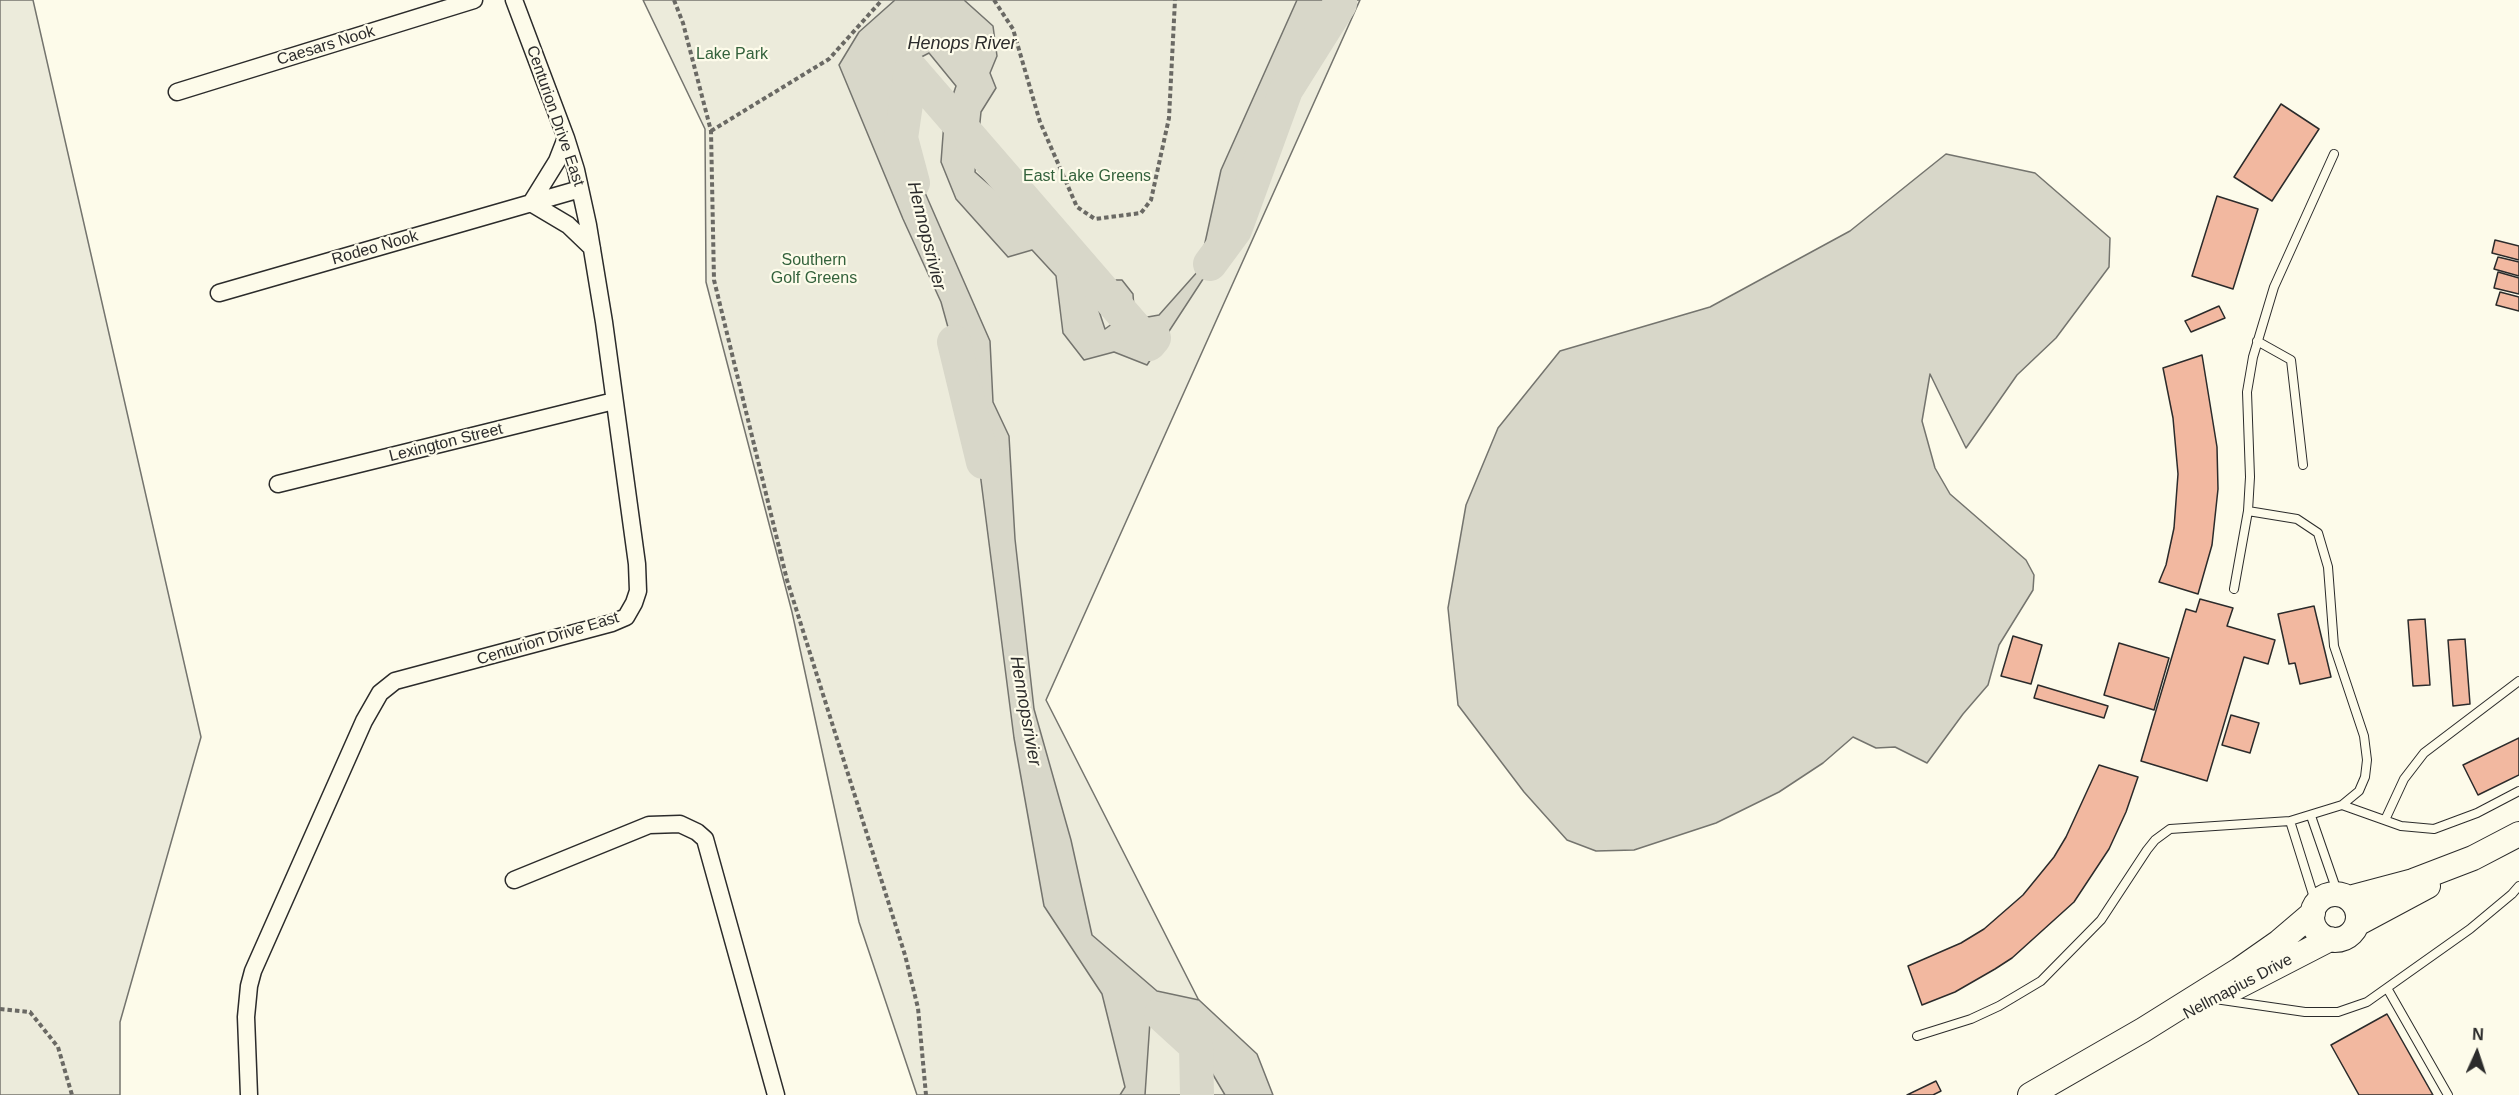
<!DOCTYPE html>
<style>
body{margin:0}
#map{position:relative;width:2519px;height:1095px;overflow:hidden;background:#fdfbea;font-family:Helvetica,sans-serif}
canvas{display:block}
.north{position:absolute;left:2447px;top:1023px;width:60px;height:60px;-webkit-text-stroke:4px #fdfbea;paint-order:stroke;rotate:3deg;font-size:16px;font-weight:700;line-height:24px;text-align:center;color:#2b2b2b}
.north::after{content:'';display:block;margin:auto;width:21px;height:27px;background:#2b2b2b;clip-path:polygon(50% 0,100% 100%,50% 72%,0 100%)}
</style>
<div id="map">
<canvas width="2519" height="1095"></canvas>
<div class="north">N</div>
</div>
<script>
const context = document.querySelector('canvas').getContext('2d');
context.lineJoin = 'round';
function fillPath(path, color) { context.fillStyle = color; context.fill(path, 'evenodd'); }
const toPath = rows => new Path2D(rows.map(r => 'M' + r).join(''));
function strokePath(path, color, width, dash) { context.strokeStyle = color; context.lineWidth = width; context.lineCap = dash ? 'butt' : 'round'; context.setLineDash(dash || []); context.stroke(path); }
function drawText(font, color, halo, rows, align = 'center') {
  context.font = font + ' Helvetica,sans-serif'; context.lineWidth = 4.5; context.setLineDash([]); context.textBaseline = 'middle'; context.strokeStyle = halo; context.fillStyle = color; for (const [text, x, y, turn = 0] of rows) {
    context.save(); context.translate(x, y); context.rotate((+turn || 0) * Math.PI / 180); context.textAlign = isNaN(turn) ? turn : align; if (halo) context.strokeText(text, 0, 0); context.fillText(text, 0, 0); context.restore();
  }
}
const green = toPath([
 [0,0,33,0,201,737,120,1022,120,1095,0,1095,0,0],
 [643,0,1360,0,1046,700,1247,1095,917,1095,859,922,792,612,706,282,705,129,643,0]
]);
fillPath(green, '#ecebdb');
strokePath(green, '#74746e', 1.5);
const water = toPath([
 [895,0,964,0,993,26,997,56,990,73,996,88,981,112,975,172,1001,195,1025,210,1052,222,1074,251,1096,265,1081,277,1091,287,1105,329,1124,315,1127,302,1115,292,1116,280,1122,280,1133,294,1134,309,1142,318,1159,315,1199,270,1221,170,1297,0,1331,0,1264,151,1235,230,1147,365,1114,352,1084,360,1063,333,1056,276,1032,250,1008,257,956,199,941,162,944,122,956,86,929,53,908,64,901,138,990,341,993,402,1009,436,1015,539,1034,709,1071,840,1092,935,1157,991,1199,1000,1257,1054,1273,1095,1225,1095,1196,1046,1150,1021,1145,1095,1120,1095,1125,1087,1102,994,1044,906,1014,738,973,418,941,302,903,219,839,65,859,32,895,0],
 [1946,154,2035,173,2110,238,2109,267,2056,338,2017,375,1966,448,1930,374,1922,421,1935,468,1950,494,2026,560,2034,575,2033,590,1999,645,1988,685,1963,714,1927,763,1895,747,1876,748,1853,737,1823,763,1779,792,1716,823,1634,850,1596,851,1567,840,1524,792,1458,705,1448,608,1466,505,1498,428,1560,351,1710,307,1850,231,1946,154]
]);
fillPath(water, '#d8d7c9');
strokePath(water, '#74746e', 1.5);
strokePath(toPath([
 [913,183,901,138,911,69,1149,344,1154,338],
 [1210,264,1235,230,1286,90,1340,4,1340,0],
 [954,342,983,462],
 [1161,1014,1196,1046,1197,1095]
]), '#d8d7c9', 34);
const building = toPath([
 [2281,104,2319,129,2272,201,2234,177,2281,104],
 [2217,196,2258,209,2233,289,2192,276,2217,196],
 [2495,240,2519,246,2519,260,2492,253,2495,240],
 [2498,257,2519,262,2519,276,2494,269,2498,257],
 [2498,272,2519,278,2519,294,2494,288,2498,272],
 [2500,292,2519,297,2519,311,2496,305,2500,292],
 [2219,306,2225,318,2191,332,2185,321,2219,306],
 [2202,355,2217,447,2218,489,2212,545,2198,594,2159,582,2166,565,2174,528,2178,474,2173,418,2163,368,2202,355],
 [2200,599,2233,608,2227,626,2275,640,2268,664,2244,657,2207,781,2141,761,2186,609,2196,612,2200,599],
 [2314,606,2331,677,2300,684,2295,663,2289,664,2278,614,2314,606],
 [2425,619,2430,685,2413,686,2408,620,2425,619],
 [2013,636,2042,645,2031,684,2001,676,2013,636],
 [2465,639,2470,704,2453,706,2448,640,2465,639],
 [2119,643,2169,658,2154,710,2104,695,2119,643],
 [2038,685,2108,706,2104,718,2034,698,2038,685],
 [2231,715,2259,723,2250,753,2222,745,2231,715],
 [2519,738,2519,775,2478,795,2463,765,2519,738],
 [2099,765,2138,777,2126,812,2109,849,2074,902,2012,958,1995,969,1955,992,1922,1005,1908,966,1961,943,1984,929,2023,895,2054,857,2066,837,2099,765],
 [2387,1014,2433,1095,2359,1095,2331,1045,2387,1014],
 [1936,1081,1941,1091,1933,1095,1907,1095,1936,1081]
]);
fillPath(building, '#f2b8a0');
strokePath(building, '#2b2b2b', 1.5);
const lane = toPath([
 [2257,341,2291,360,2303,465],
 [2234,589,2248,511,2250,477,2247,392,2253,357,2274,287,2334,154],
 [2342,805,2401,826,2434,829,2477,813,2519,791],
 [2311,816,2338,894],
 [2385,820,2404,779,2424,753,2519,681],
 [2290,821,2316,904],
 [2387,988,2448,1095],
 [2215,999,2305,1012,2338,1012,2367,1002,2470,929,2512,894,2519,886],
 [1917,1036,1971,1019,1999,1006,2041,981,2101,920,2147,850,2155,840,2170,829,2290,821,2342,805,2359,791,2365,777,2367,760,2364,736,2334,646,2328,567,2318,533,2297,519,2248,511]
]);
const street = toPath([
 [177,92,474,0],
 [566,138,557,161,531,203,568,225,592,248],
 [219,293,580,189],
 [278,484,614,401],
 [514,880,649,825,680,824,697,832,705,839,776,1095],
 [249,1095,246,1017,249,986,253,971,364,721,380,693,395,681,612,623,626,617,634,603,638,591,637,564,604,322,588,225,576,170,566,138,514,0]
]);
const secondary = toPath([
 '2312 917a23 23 0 1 1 46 0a23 23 0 1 1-46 0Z',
 [2349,898,2413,881,2473,858,2519,834],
 [2357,924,2428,886],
 [2235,988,2330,939],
 [2030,1095,2143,1030,2239,970,2279,942,2313,913]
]);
strokePath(lane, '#2b2b2b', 10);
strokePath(street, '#2b2b2b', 19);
strokePath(secondary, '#2b2b2b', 26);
strokePath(toPath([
 [674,0,683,23,711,131,714,280,787,580,905,955,918,1008,926,1095],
 [994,0,1013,29,1040,122,1077,207,1095,219,1141,213,1151,200,1169,118,1175,0],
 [711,131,829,59,882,0],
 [0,1009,30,1012,58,1047,72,1095]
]), '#6a6964', 4, [4.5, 3]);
strokePath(lane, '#fdfbea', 8);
strokePath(street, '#fdfbea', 16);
strokePath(secondary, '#fdfbea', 24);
drawText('16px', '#2b2b2b', '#fdfbea', [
 ["Caesars Nook",326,46,-17],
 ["Centurion Drive East",555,116,71],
 ["Rodeo Nook",375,248,-16],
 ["Lexington Street",446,443,-14],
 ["Centurion Drive East",548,639,-17],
 ["Nellmapius Drive",2238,987,-28]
]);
drawText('16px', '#34623c', '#fdfbea', [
 ["Lake Park",732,55],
 ["East Lake Greens",1087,177],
 ["Southern",814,261],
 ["Golf Greens",814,279]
]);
drawText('italic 18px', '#2b2b2b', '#fdfbea', [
 ["Henops River",962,44],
 ["Hennopsrivier",926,236,76],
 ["Hennopsrivier",1025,711,80]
]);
</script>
